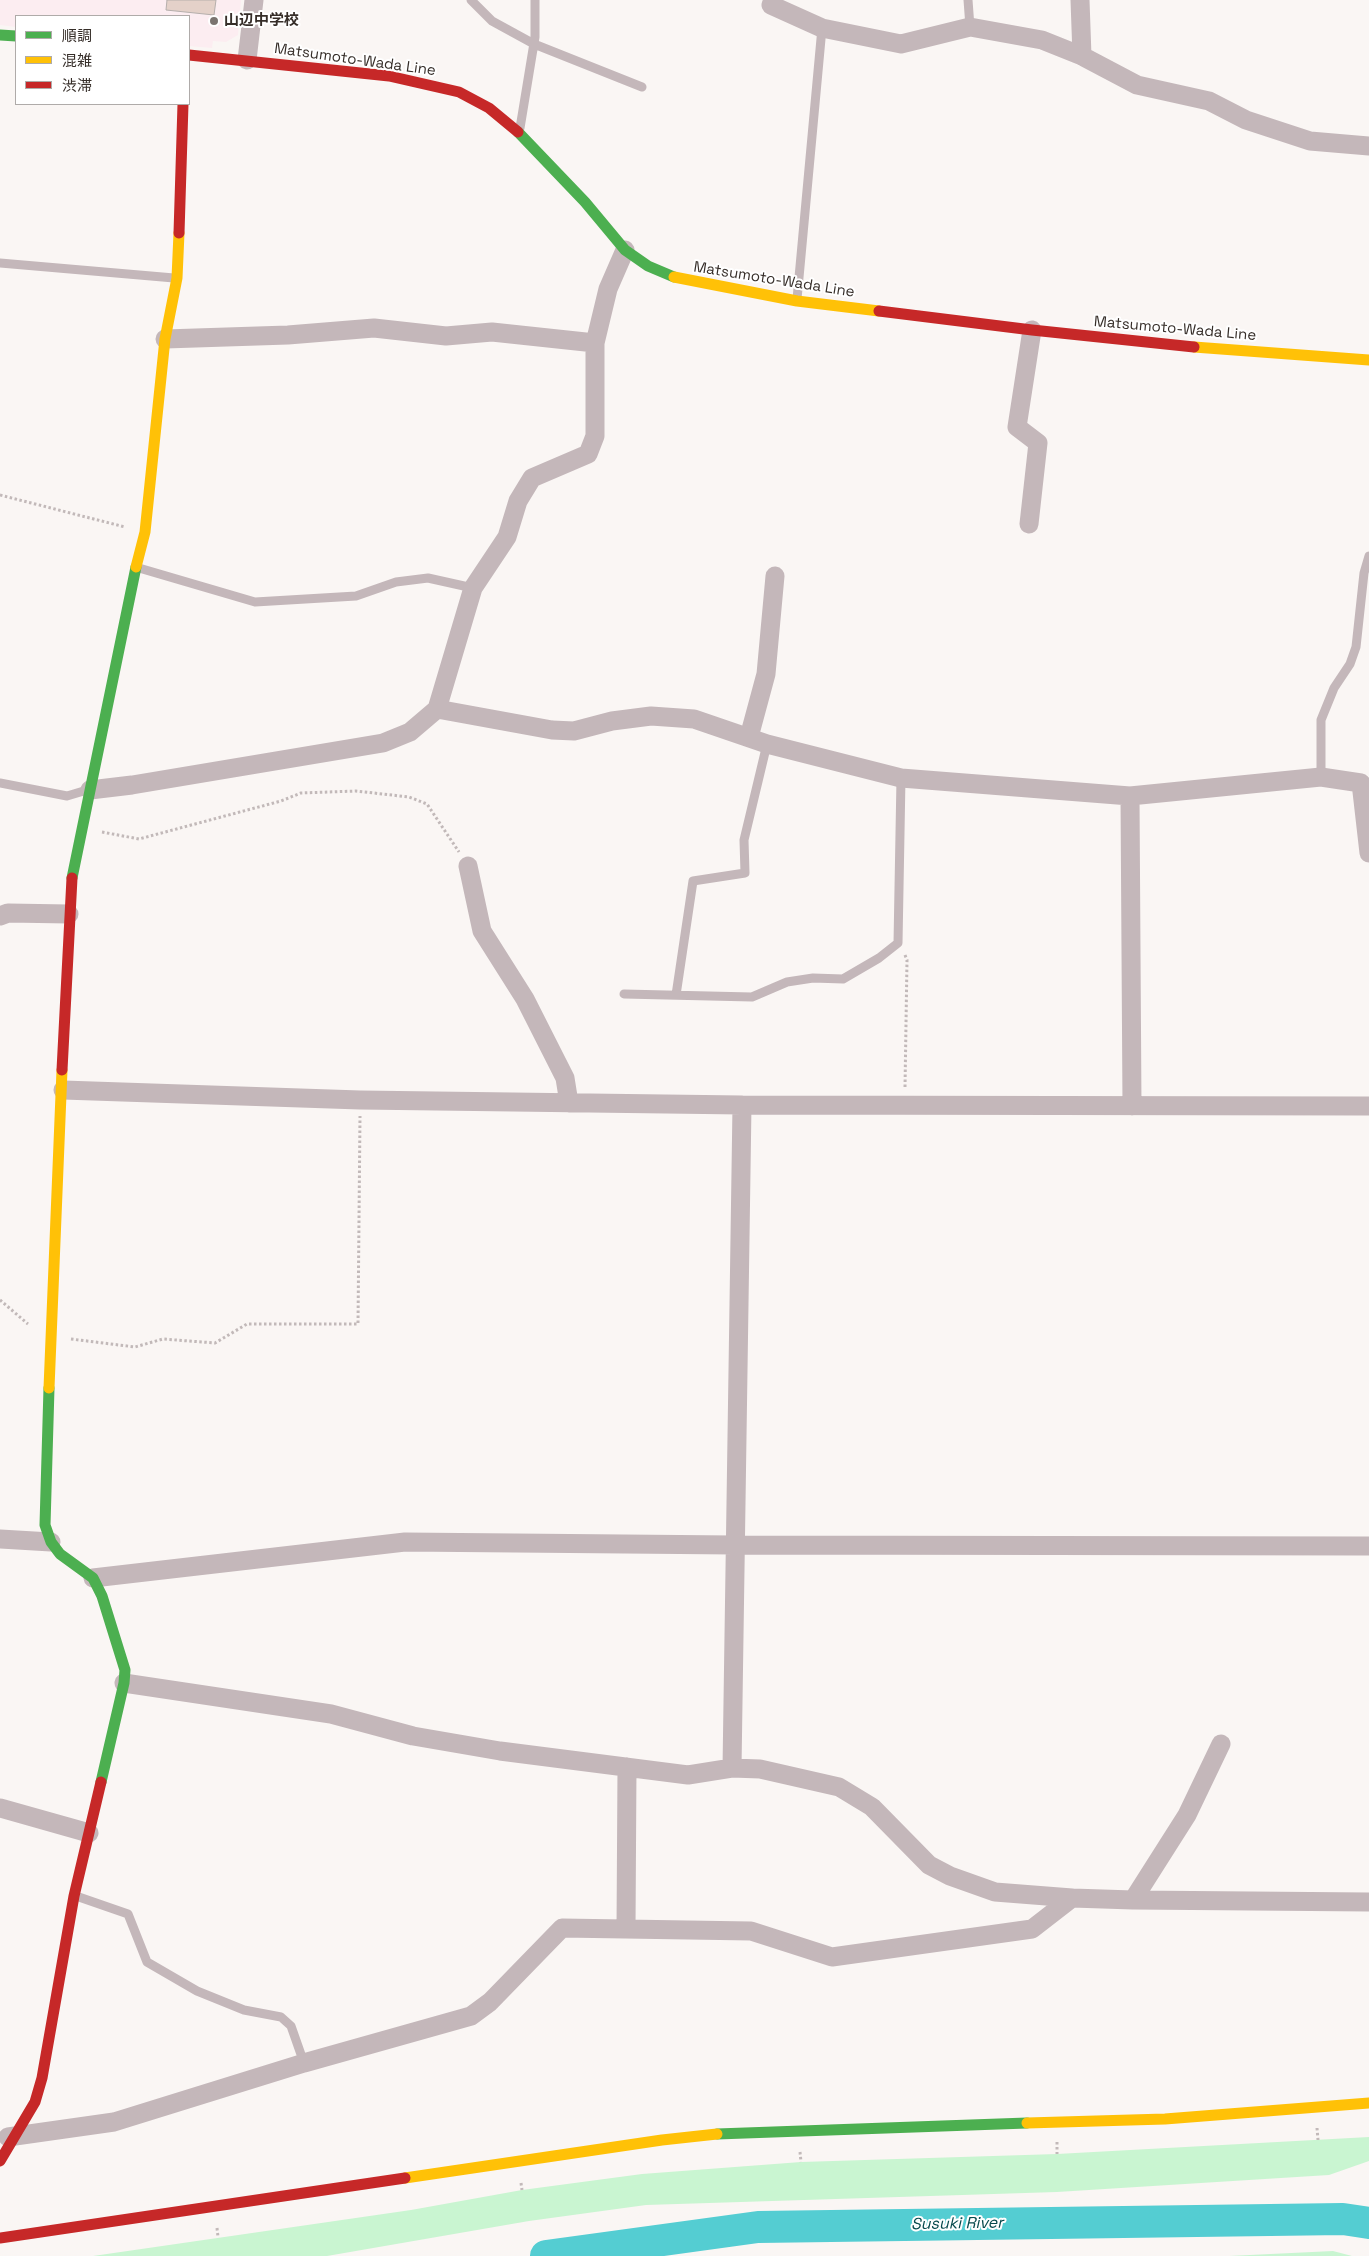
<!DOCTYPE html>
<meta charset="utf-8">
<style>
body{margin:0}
#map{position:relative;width:1369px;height:2256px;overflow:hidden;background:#faf6f4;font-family:"Space Grotesk","Noto Sans JP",sans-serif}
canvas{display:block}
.legend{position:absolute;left:15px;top:15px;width:175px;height:90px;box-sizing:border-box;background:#fff;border:1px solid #afaba9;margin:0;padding:6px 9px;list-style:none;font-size:15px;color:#362e29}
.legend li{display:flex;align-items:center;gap:10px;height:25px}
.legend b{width:25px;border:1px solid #afaba9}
</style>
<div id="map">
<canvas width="1369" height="2256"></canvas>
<ul class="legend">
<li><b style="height:6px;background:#4caf50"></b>順調</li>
<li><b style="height:6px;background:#ffc107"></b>混雑</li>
<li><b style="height:6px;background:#c62828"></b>渋滞</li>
</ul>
</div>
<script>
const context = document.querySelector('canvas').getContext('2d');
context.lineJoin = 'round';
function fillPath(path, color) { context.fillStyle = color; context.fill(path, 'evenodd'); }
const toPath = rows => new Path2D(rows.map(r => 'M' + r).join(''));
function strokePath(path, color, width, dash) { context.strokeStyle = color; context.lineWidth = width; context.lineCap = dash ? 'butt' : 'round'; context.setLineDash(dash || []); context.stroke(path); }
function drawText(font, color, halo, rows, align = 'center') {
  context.font = font + ' "Space Grotesk","Noto Sans JP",sans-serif'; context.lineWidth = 4; context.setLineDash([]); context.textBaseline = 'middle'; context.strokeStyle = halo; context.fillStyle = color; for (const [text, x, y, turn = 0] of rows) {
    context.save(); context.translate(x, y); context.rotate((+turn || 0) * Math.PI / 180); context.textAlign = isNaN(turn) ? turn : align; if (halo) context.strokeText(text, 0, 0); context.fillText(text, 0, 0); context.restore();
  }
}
fillPath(toPath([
 [0,0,241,0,238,35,226,42,213,41,212,48,189,46,189,16,16,16,16,27,0,25]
]), '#fcedf1');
fillPath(toPath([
 [1369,2137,1369,2161,1329,2175,1057,2192,646,2205,529,2221,327,2256,93,2256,411,2210,522,2190,642,2174,801,2162,1057,2154],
 [1333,2251,1352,2256,1229,2256]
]), '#c9f5d1');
strokePath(toPath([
 [546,2256,758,2227,1343,2219,1369,2223]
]), '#54cdd2', 32);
const building = toPath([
 [167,0,216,0,214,15,166,10,167,0]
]);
fillPath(building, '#e4d1c9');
strokePath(building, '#b5afac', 1);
strokePath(toPath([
 [0,495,125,527],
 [102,832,139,839,281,801,301,793,356,791,409,797,427,804,459,852],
 [905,955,907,960,905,1088],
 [0,1300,28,1324],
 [71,1339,135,1347,163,1339,215,1343,247,1324,358,1324,360,1116],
 [1317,2128,1318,2140],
 [1057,2142,1057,2154],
 [800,2152,801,2162],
 [521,2183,522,2190],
 [217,2228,218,2237]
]), '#c2b9b9', 3, [2.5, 2.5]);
strokePath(toPath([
 [471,0,492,21,534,44,642,87],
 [968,0,970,27],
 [520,128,535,37,535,0],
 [0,263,174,278],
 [797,299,822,28],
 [139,568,255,602,356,596,396,582,428,578,473,588],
 [1321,777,1321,720,1334,688,1350,664,1356,647,1364,573,1369,556],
 [0,783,67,796,87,790],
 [624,994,752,997,787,982,813,978,843,979,879,958,898,943,901,778],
 [676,995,693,881,745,873,744,840,767,744],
 [76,1896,128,1914,147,1962,197,1991,244,2010,281,2017,291,2026,304,2063]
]), '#c4b7ba', 9);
strokePath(toPath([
 [773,0,771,5,822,28,901,44,970,27,1042,40,1082,56,1137,85,1209,101,1246,120,1310,141,1369,146],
 [1080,0,1082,56],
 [247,60,254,0],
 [165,339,288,335,374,328,446,336,492,332,595,343],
 [1029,524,1038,443,1017,427,1032,330],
 [437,709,552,730,574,731,612,721,651,716,694,719,767,744,901,778,1130,796,1321,777,1361,783,1369,853],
 [749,737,766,674,775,576],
 [90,790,132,785,383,743,410,732,437,709,473,588,507,537,518,501,532,478,588,454,595,436,595,343,608,289,625,250],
 [1130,796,1132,1106],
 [468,866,482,931,525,999,565,1078,569,1103],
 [0,916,8,913,69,914],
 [63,1090,360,1100,742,1105,1369,1106],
 [0,1539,51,1542],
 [93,1578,405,1542,734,1545,1369,1546],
 [124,1683,331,1714,413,1736,500,1751,688,1775,732,1768,760,1769,839,1787,872,1807,929,1865,950,1876,995,1892,1072,1898,1133,1900,1369,1902],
 [732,1768,742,1105],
 [0,1808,89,1833],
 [1133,1900,1187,1815,1221,1744],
 [626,1929,627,1767],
 [8,2137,114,2122,304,2063,471,2016,490,2002,562,1928,751,1931,832,1957,1032,1929,1072,1898]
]), '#c4b7ba', 19);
strokePath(toPath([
 [0,35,16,36],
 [518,132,585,202,625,250,648,266,674,277],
 [72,878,136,567],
 [49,1388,45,1525,51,1542,60,1554,93,1578,102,1596,125,1670,124,1683,101,1782],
 [717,2134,1027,2123]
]), '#4caf50', 11);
strokePath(toPath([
 [674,277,797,301,879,311],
 [1194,347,1369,360],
 [136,567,145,532,165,339,177,278,179,233],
 [49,1388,62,1070],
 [1027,2123,1165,2119,1369,2103],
 [405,2178,662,2140,717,2134]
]), '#ffc107', 11);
strokePath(toPath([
 [189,55,389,76,459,92,489,108,518,132],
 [179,233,183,104],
 [879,311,1032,330,1194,347],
 [62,1070,72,878],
 [0,2161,35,2102,42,2078,74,1896,101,1782],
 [0,2238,405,2178]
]), '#c62828', 11);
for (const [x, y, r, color] of [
 [214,21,5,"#7b7470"]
]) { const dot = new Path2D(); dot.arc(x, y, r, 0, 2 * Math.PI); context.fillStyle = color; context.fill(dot); strokePath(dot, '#fff', 2); }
drawText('bold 15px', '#362e29', '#fff', [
 ["山辺中学校",224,21]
], 'left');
drawText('15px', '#362e29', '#fff', [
 ["Matsumoto-Wada Line",355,60,8],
 ["Matsumoto-Wada Line",774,280,9],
 ["Matsumoto-Wada Line",1175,329,5]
]);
drawText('italic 16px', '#064a4d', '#fff', [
 ["Susuki River",957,2224,-1]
]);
</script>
